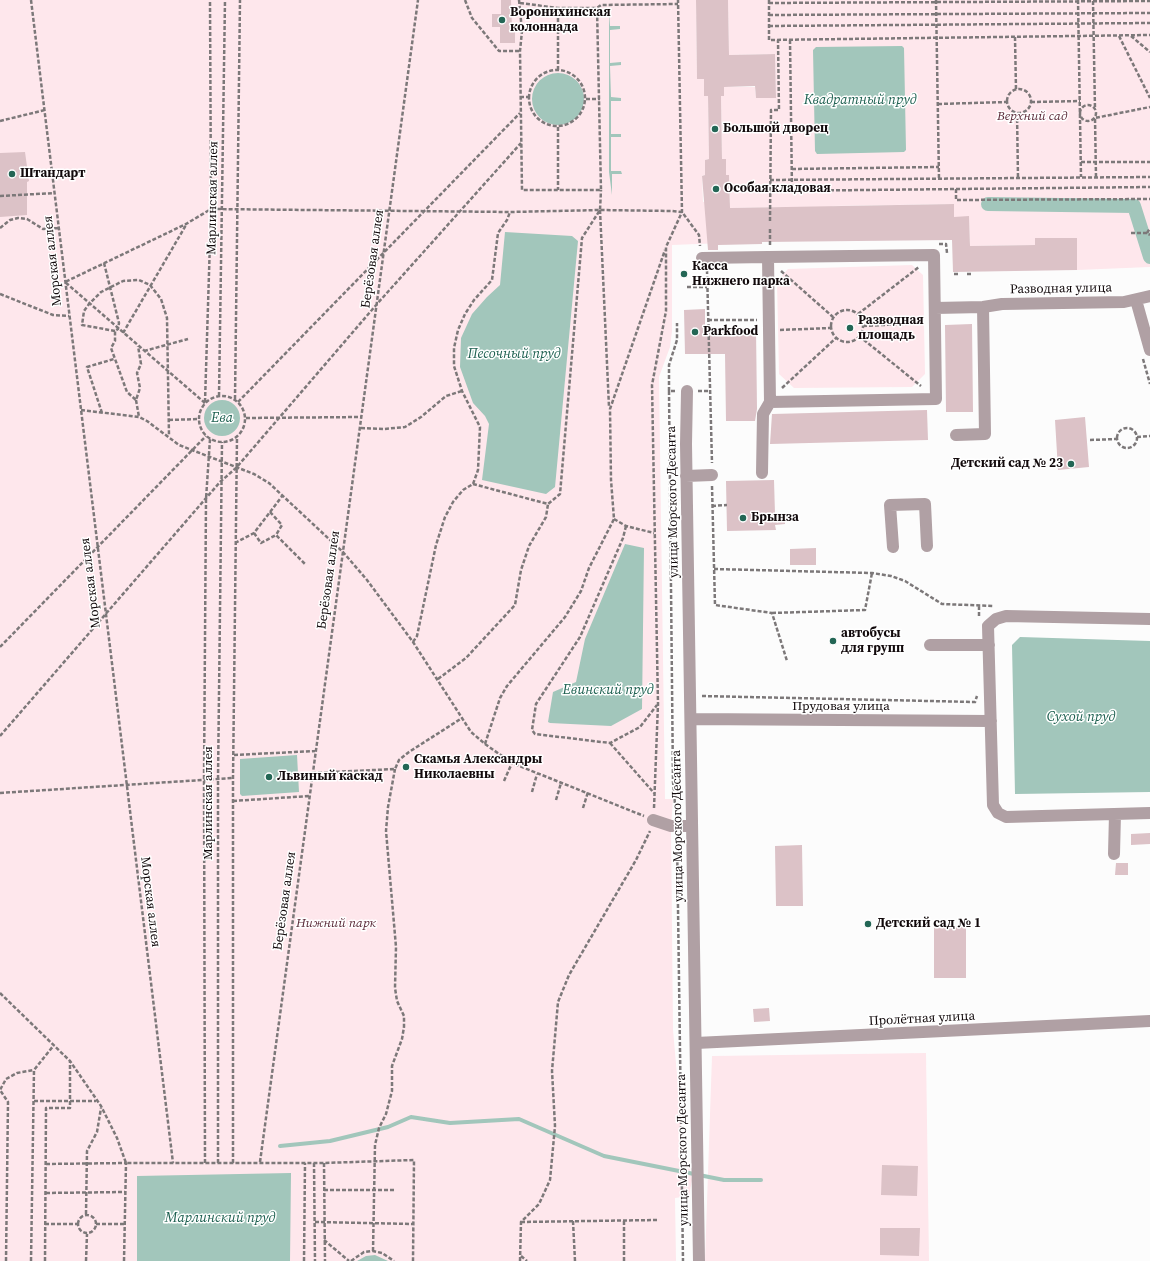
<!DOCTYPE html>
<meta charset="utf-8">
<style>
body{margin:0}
canvas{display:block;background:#fcfcfc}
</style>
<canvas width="1150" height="1261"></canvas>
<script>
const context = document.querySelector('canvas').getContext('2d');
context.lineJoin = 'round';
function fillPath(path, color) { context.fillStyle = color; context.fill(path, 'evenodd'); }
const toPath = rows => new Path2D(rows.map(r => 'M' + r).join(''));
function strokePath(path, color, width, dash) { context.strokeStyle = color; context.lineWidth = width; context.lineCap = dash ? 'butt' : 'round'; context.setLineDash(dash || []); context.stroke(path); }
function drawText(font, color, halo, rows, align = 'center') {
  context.font = font + ' "Source Serif 4",serif'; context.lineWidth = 3; context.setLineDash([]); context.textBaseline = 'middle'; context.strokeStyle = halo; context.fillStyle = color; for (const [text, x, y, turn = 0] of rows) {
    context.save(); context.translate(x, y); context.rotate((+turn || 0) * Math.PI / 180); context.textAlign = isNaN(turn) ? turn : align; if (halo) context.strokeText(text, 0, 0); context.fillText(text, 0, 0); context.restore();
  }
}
fillPath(toPath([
 [0,0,696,0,697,78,704,79,704,96,708,96,709,159,705,160,705,175,702,176,703,202,706,202,723,243,672,245,672,331,670,347,659,377,665,799,673,799,671,826,673,1030,681,1120,678,1157,688,1161,692,1180,689,1196,675,1198,676,1261,0,1261],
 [728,0,1150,0,1150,267,1077,270,1076,238,1035,238,1035,245,970,246,969,217,954,217,954,204,832,206,832,219,816,207,727,208,730,202,729,175,726,175,726,159,722,159,721,96,724,96,724,87,755,87,756,98,776,98,775,54,729,55],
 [912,265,923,275,925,374,912,387,794,388,779,374,777,281,788,269],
 [926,1053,929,1261,705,1261,712,1056]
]), '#fee7ec');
fillPath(toPath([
 [609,12,610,26,620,26,620,29,610,30,610,63,621,62,621,65,610,66,611,97,621,98,621,101,611,101,611,134,621,134,621,137,611,137,611,171,621,171,622,174,612,174,612,195,609,172],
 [902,46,904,48,906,150,904,152,817,154,815,151,813,50,816,47],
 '532 99a26 26 0 1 1 52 0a26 26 0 1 1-52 0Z',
 [505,232,572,236,578,241,555,487,546,494,482,480,489,424,485,416,473,403,460,367,461,338,472,314,487,297,500,285],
 '204 418a18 18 0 1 1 36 0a18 18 0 1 1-36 0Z',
 [625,544,644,548,642,709,611,726,550,723,548,722,553,692,576,682,585,639],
 [1020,637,1150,641,1150,792,1015,794,1012,645],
 [297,755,299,792,242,796,240,794,240,759],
 [291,1173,290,1261,137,1261,137,1176],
 [375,1255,388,1261,357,1261,366,1256]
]), '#a2c6bb');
strokePath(toPath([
 [280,1146,330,1141,388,1127,411,1117,450,1123,519,1119,604,1156,724,1180,761,1180]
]), '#a2c6bb', 4);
strokePath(toPath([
 [988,204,1134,206,1150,257]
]), '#a2c6bb', 14);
fillPath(toPath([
 [501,0,511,0,512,28,515,28,515,43,500,43,500,27,492,27,492,14,501,14],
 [696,0,728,0,729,55,775,54,776,98,756,98,755,86,724,87,724,96,721,96,722,159,726,159,726,175,729,175,730,208,954,204,954,217,969,216,970,246,1035,245,1035,238,1077,238,1077,270,953,272,952,240,762,242,762,244,718,245,718,250,708,250,702,176,705,175,705,160,709,159,708,96,704,96,704,79,697,79],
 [25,152,29,181,27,182,27,215,0,217,0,153],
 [705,309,705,328,756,328,757,409,755,421,726,421,725,354,685,354,684,310],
 [972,324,973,412,946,412,945,325],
 [927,410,928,440,770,444,772,414],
 [1085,417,1089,467,1058,470,1055,420],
 [774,480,775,514,785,514,785,524,775,525,776,530,727,531,726,481],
 [816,548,816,565,790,565,790,549],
 [1150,833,1150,844,1131,845,1131,834],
 [802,845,803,906,776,906,775,846],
 [1116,863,1128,863,1128,875,1115,875],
 [934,927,966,927,966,978,934,978],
 [769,1008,770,1021,754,1022,753,1009],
 [882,1165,918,1166,917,1196,881,1195],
 [880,1228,920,1228,919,1256,880,1255]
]), '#dcc2c7');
strokePath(toPath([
 [31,0,173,1163],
 [465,0,472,18,499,51,520,51],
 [519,0,522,31,520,51,522,190,601,190,597,8],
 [769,0,769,40,1150,35],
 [936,0,939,179],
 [1078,0,1081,177],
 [1093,1,1095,109],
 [520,3,558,8,597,8,601,5,678,4],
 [769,3,1150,1],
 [769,15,1150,13],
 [769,26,1150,23],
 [1119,36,1150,98],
 [1131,36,1150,52],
 [1015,37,1016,90],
 [790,40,792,190],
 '529 98a28 28 0 1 1 56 0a28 28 0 1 1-56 0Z',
 [558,70,558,8],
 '1007 101a12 12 0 1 1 24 0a12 12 0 1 1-24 0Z',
 [520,97,529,97],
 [586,99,600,99],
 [1031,102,1080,101],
 [938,104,1007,102],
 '1080 113a8 8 0 1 1 16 0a8 8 0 1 1-16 0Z',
 [1017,113,1018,178],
 [0,121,45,110],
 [558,127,558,190],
 [1081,162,1150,162],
 [792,169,939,167],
 [1096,177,1095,118,1150,107],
 [770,180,1150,177],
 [956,189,956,200,1150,199],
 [770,191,1150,187],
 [0,196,55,193],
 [600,210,609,407],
 [770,221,771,110,779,110,778,40],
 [0,228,10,220,18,218,27,219,43,229,59,228],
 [1131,233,1147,233,1150,235],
 [1147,233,1150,228],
 [939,244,946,244,947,253],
 [770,245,770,229],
 [104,263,119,323,118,329,115,331,115,341,111,348,127,392,136,400,140,388,137,373,141,364,138,346],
 [707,270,712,463],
 [781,271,833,317],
 [954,274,959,274],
 [967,274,971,274],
 [687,287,707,287],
 [0,294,53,315,69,316],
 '831 326a16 16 0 1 1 32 0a16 16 0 1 1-32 0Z',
 [858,314,919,267],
 [708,320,757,320],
 [863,326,923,323],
 [780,330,831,328],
 [115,331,82,325,84,311,89,304,101,292,123,281,139,280,150,285,161,299,167,318,169,436],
 [123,333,186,225],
 [859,336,921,386],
 [144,351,188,339],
 [1143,359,1150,384],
 [782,388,836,338],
 [669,391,669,365,677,340,677,323],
 [675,391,669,391,673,782,676,815],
 [698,391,710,391],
 '199 419a23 23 0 1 1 46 0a23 23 0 1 1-46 0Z',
 [219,396,225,0],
 [235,399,240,0],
 [136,400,139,417],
 [205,402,211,209,210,0],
 [238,402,520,113],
 [205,403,65,282,186,224,211,209,510,212,600,210,672,211,682,212,699,235,700,246],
 [81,410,139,417,147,421,179,445,254,474,269,483,343,552,367,580,413,642,471,732,485,744,512,763,644,816],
 [102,413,87,367,114,359],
 [246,418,362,417],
 [169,420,199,419],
 [361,428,384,429,405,427,421,417,446,396,462,391],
 '1117 438a10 10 0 1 1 20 0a10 10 0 1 1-20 0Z',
 [1137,437,1150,436],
 [1090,440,1117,439],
 [473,484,548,504,560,494,582,238,600,210,601,190],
 [712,486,715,605,772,613,787,661],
 [712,506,727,505],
 [270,512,282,525,276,535,305,564],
 [614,519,626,526,654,533],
 [626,526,623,538,580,637,536,704,532,730,535,734,610,743,640,727,657,705],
 [254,533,261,543,276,535],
 [235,543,254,533,283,495],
 [714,569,872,573,891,576,905,581,942,604,993,606],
 [979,606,979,617],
 [772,613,865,610,872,573],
 [413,642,417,636,436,545,445,517,453,502,463,490,473,484,478,470,480,427,462,391,454,366,454,348,458,330,465,314,474,300,492,280,498,233,507,220,510,212],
 [0,647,206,436],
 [438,679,466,658,515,605,521,570,529,546,546,517,548,504],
 [702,696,975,702,977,696],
 [0,736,220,482,236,468,377,304,521,143],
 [610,743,654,793],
 [485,744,500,698,507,686,565,617,581,591,589,568,614,519,611,480,610,409,665,250],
 [234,755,315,751],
 [312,773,395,769,399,760,409,752,462,718],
 [504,781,512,763],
 [532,792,537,774],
 [0,793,233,778],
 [556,800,561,783],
 [233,801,309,796],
 [583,808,588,792],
 [654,808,658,704,652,385,666,311,666,247,682,212,678,0],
 [677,838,683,1261],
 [0,993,70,1061,101,1106,117,1138,126,1163,324,1163,414,1160,413,1261],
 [34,1101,96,1101],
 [260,1162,418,0],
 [205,1163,204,779,206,499,210,439],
 [218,1163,218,778,222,442],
 [233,1163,233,778,237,437],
 [314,1163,315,1261],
 [324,1163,325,1261],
 [46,1164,126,1163,124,1261],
 [324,1190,395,1190],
 [46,1193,125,1192],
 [86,1214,87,1151,97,1132,101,1108],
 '78 1224a9 9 0 1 1 18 0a9 9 0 1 1-18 0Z',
 [573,1221,575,1261],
 [624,1221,624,1261],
 [315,1222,413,1224],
 [521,1222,657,1220],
 [45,1224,77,1224],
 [96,1224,125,1224],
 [324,1240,349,1261],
 [373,1251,375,1145,379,1128,386,1114,392,1091,392,1066,402,1039,404,1027,404,1016,397,1001,395,988,396,947,386,831,388,807,395,769],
 [521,1256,527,1261],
 [6,1261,8,1102,0,1090,6,1079,17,1073,34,1070],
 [31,1261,34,1070,54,1045],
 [45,1261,46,1108,70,1108,70,1061],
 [86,1261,87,1234],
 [304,1261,305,1163],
 [351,1261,364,1252,373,1251,382,1253,394,1261],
 [520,1261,521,1222,539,1204,550,1180,555,1126,552,1071,558,1002,569,975,636,860,650,831]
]), '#7c7879', 2.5, [4, 2]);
strokePath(toPath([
 [702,258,768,257],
 [1136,300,1150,350],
 [935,308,983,307,1002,304,1124,302,1150,296],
 [687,391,686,444,699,1261],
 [956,435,985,434,983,307],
 [762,473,763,414,770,402,768,257,934,255,936,399,770,402],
 [686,476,712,475],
 [893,547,890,505,925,504,927,546],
 [1150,619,1006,616,996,619,988,626,993,805,998,813,1006,817,1150,813],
 [930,645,989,645],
 [691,719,991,721],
 [653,820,671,826,692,826],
 [1114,854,1115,814],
 [696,1043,1150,1021]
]), '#b0a0a4', 12);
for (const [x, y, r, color] of [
 [502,20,4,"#236655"],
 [715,129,4,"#236655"],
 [12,174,4,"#236655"],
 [716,189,4,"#236655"],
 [684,274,4,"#236655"],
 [850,328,4,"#236655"],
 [695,332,4,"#236655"],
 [1071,464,4,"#236655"],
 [743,518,4,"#236655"],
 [833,641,4,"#236655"],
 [406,767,4,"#236655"],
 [269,777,4,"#236655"],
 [868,924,4,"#236655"]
]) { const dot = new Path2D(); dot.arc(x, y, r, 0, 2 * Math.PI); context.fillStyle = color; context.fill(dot); strokePath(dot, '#fff', 1.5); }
drawText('bold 13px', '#11090b', '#fff', [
 ["Воронихинская",510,13],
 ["колоннада",510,28],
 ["Большой дворец",723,129],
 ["Штандарт",20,174],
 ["Особая кладовая",724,189],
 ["Касса",692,267],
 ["Нижнего парка",692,282],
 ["Разводная",858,321],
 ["площадь",858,336],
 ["Parkfood",703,332],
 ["Детский сад № 23",1063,464,"right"],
 ["Брынза",751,518],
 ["автобусы",841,634],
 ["для групп",841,649],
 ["Скамья Александры",414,760],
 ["Николаевны",414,775],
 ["Львиный каскад",277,777],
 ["Детский сад № 1",876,924]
], 'left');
drawText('italic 13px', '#5a2a38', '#fff', [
 ["Верхний сад",1032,117],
 ["Нижний парк",336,924]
]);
drawText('13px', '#11090b', '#fff', [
 ["Марлинская аллея",213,198,-89],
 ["Берёзовая аллея",373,259,-82],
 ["Морская аллея",53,261,-96],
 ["Разводная улица",1061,289,-1],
 ["улица Морского Десанта",673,502,-91],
 ["Берёзовая аллея",329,580,-82],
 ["Морская аллея",91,583,-97],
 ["Прудовая улица",841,707],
 ["Марлинская аллея",209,803,-90],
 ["улица Морского Десанта",678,826,-91],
 ["Берёзовая аллея",285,901,-82],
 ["Морская аллея",150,902,83],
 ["Пролётная улица",922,1019,-3],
 ["улица Морского Десанта",683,1150,-91]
]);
drawText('italic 14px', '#1d6050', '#fff', [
 ["Квадратный пруд",860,100],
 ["Песочный пруд",514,354],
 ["Ева",222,418],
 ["Евинский пруд",608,690],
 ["Сухой пруд",1081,717],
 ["Марлинский пруд",220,1218]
]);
</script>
